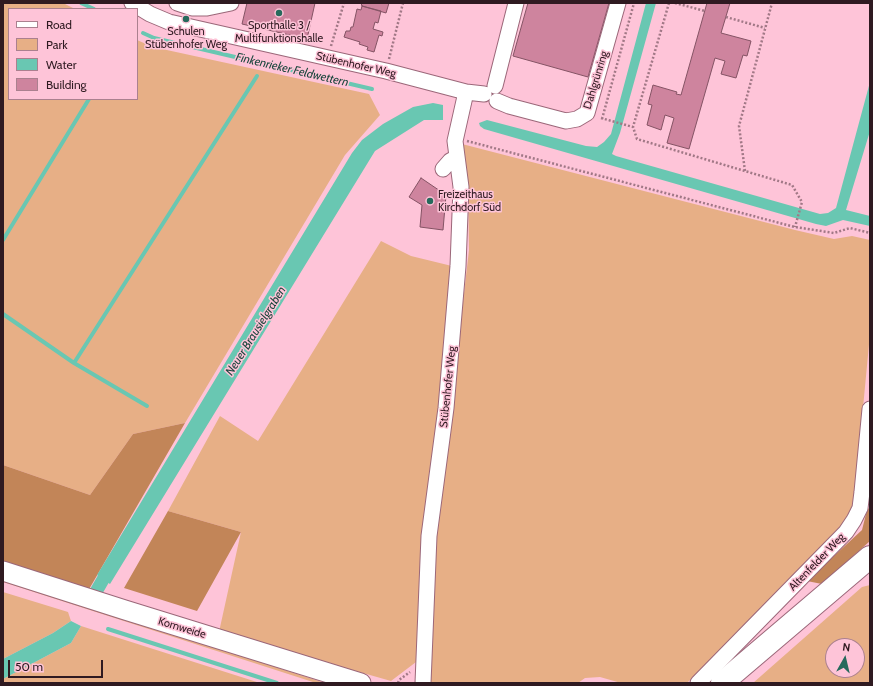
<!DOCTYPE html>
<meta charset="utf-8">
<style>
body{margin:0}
#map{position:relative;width:873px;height:686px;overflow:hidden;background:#fec4d8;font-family:Cabin,sans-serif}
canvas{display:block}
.frame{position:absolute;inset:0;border:4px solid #2f1a21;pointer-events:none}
.legend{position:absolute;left:8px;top:8px;width:130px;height:92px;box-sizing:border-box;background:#fec4d8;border:1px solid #ab808f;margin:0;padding:5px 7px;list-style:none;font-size:12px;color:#2f1a21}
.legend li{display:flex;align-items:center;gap:8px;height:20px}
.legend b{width:20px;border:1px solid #ab808f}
.north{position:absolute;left:825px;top:638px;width:40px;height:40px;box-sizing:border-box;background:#fec4d8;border:1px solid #ab808f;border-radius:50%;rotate:8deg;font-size:11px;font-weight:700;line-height:16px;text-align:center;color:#2f1a21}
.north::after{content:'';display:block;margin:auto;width:14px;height:18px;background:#266a5c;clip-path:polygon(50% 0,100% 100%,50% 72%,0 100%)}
.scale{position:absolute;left:8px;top:660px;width:95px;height:18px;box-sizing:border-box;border:2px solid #2f1a21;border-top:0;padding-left:5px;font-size:12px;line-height:14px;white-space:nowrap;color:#2f1a21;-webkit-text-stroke:3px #fec4d8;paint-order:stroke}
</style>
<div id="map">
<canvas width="873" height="686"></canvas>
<div class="frame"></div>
<ul class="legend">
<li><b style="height:5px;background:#fff"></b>Road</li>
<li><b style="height:11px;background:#e7af86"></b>Park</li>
<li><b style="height:11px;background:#69c7b2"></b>Water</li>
<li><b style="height:11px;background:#ce849e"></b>Building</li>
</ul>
<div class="north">N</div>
<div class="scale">50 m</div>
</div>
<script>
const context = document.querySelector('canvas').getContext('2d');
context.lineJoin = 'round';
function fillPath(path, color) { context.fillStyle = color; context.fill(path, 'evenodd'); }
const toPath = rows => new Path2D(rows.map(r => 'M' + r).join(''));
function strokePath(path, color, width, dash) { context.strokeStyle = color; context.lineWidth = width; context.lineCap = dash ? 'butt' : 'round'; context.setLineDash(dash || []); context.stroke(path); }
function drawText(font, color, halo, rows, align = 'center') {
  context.font = font + ' Cabin,sans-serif'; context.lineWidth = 3; context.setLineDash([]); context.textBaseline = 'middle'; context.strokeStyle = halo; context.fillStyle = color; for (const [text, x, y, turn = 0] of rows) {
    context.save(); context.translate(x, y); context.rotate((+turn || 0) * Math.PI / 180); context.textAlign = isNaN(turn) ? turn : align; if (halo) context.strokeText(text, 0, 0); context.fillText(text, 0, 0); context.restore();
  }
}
fillPath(toPath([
 [3,3,63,3,75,9,9,9,9,99,137,99,137,40,153,47,369,94,380,115,345,155,185,423,133,434,90,495,3,465],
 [462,144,795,230,834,239,852,236,870,240,870,334,855,492,849,519,687,683,621,683,600,677,585,678,578,683,429,683,436,535,469,250,468,180],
 [381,241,411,256,456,267,420,659,391,681,219,632,241,532,168,511,220,416,258,441],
 [3,579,325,683,316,683,3,582],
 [870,585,870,683,753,683,862,587],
 [833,646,857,646,857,670,833,670],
 [3,592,68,612,71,621,53,633,3,659],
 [81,626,260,683,3,683,3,679,71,643]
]), '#e7af86');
fillPath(toPath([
 [185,423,88,591,3,563,3,465,90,495,133,434],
 [870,507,870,541,822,584,807,581,862,530,867,510],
 [168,511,241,532,197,611,124,588]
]), '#c28558');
fillPath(toPath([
 [646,3,656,3,620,133,612,154,616,156,820,214,828,213,836,208,870,82,870,131,846,210,870,216,870,226,843,220,826,226,816,224,484,129,480,126,479,123,487,120,586,146,597,147,604,142,611,134],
 [433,103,443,105,443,120,424,120,375,151,110,584,97,575,352,153,362,140,383,124,413,107],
 [71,621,81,626,71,643,3,679,3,659,53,633]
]), '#69c7b2');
strokePath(toPath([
 [81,3,94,9],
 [143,33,154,38,372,89],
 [3,240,89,99],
 [3,314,74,363,147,406],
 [74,363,257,76],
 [108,629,277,683]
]), '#69c7b2', 4);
strokePath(toPath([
 [97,590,112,564]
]), '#69c7b2', 13);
const building = toPath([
 [247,3,315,3,307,39,242,24,247,3],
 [361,3,389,3,386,13,362,6,361,3],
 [528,3,609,3,588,77,513,56,528,3],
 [707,3,730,3,721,33,751,41,747,56,743,55,736,78,721,74,725,61,715,58,689,149,667,143,674,118,665,115,661,130,647,125,652,105,648,104,653,85,677,92,676,94,681,95,707,3],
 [362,6,381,11,378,23,375,22,373,29,383,32,382,36,379,35,374,52,367,50,368,47,359,44,360,42,344,37,346,31,350,31,351,27,353,27,357,9,361,10,362,6],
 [421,178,446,195,443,230,420,227,422,205,409,197,421,178]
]);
fillPath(building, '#ce849e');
strokePath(building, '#845364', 1);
const minor = toPath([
 [132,3,150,14,169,22,386,71,466,92,484,94],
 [177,3,192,8,207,8,231,3],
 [495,86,516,3],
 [497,101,509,106,566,121,577,119,587,113,618,3],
 [443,169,450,161,457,157],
 [423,683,429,536,446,408,458,266,461,187,455,141,466,92],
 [698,683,846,532,854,520,860,508,862,492,870,409]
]);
const major = toPath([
 [3,571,125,610,361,683]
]);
const highway = toPath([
 [722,683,870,557]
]);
strokePath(minor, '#9b6779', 17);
strokePath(major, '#9b6779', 21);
strokePath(highway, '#9b6779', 24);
strokePath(toPath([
 [669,3,633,127,637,139,792,185,802,202,795,227],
 [675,3,705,11],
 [726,17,765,28],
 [331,46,344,3],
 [389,59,403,3],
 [601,118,633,127],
 [602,119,634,3],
 [467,141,795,227,834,233,850,228,870,233],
 [745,171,739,126,772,3],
 [398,683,399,680,410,672]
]), '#a17886', 2.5, [2, 2]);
strokePath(minor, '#fff', 15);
strokePath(major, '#fff', 19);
strokePath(highway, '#fff', 22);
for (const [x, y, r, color] of [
 [279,13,4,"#266a5c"],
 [186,19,4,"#266a5c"],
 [430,201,4,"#266a5c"]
]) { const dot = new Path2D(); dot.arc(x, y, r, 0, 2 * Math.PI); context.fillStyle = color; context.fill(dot); strokePath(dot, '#fec4d8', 1.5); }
drawText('11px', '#2f1a21', '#fec4d8', [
 ["Sporthalle 3 /",279,26],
 ["Multifunktionshalle",279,39],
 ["Schulen",186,32],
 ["Stübenhofer Weg",186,45],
 ["Freizeithaus",438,195,"left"],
 ["Kirchdorf Süd",438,208,"left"]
]);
drawText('11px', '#2f1a21', '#fec4d8', [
 ["Stübenhofer Weg",356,65,13],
 ["Dahlgrünring",596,80,-73],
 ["Stübenhofer Weg",448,387,-84],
 ["Altenfelder Weg",817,562,-46],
 ["Kornweide",182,628,17]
]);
drawText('italic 12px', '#1b463d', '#fec4d8', [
 ["Finkenrieker Feldwettern",292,70,13],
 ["Neuer Brausielgraben",256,331,-58]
]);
</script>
